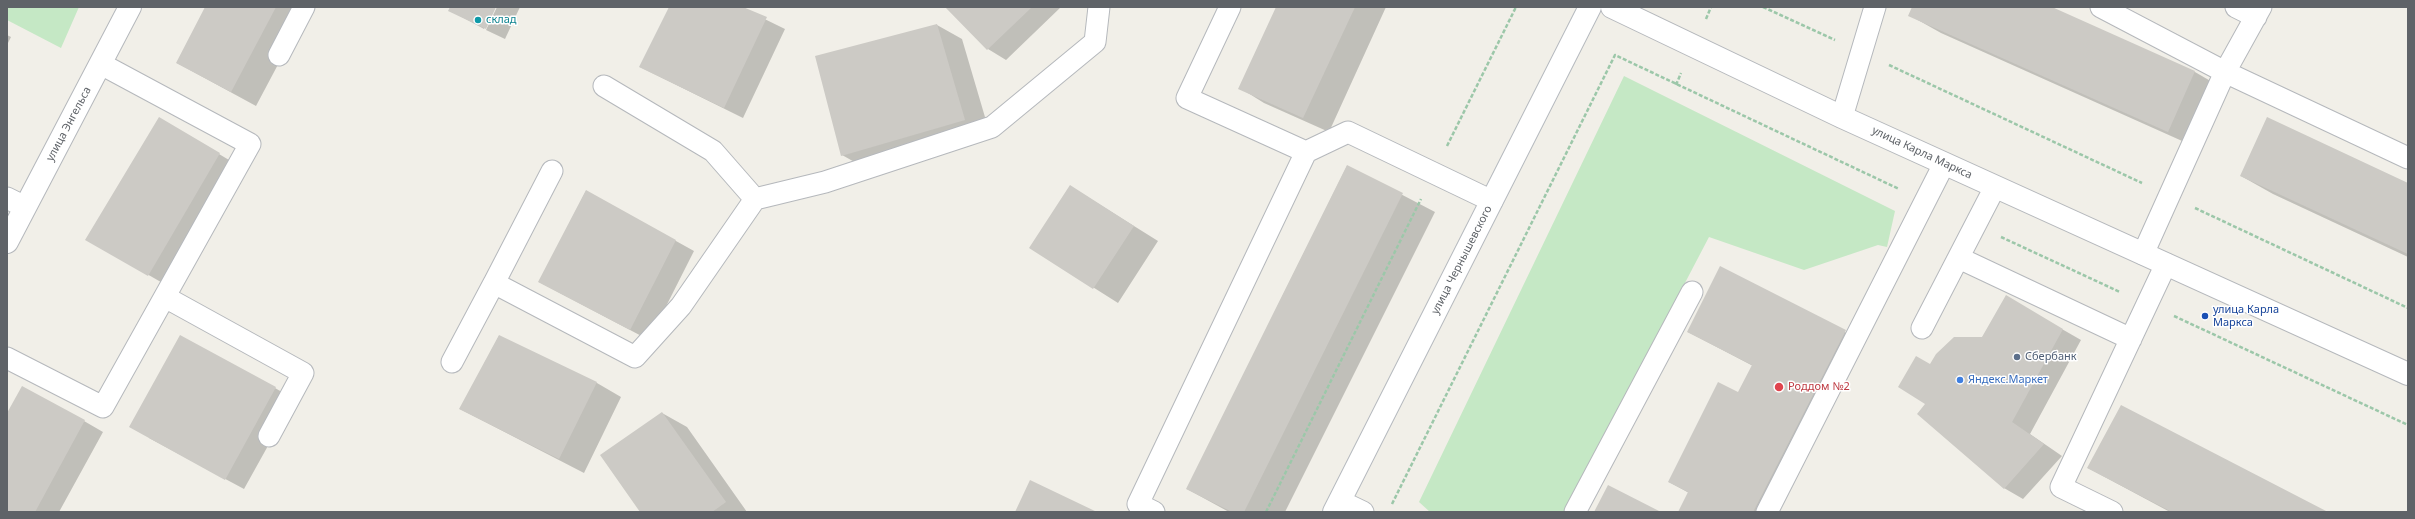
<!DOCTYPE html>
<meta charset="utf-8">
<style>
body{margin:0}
#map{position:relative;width:2415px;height:519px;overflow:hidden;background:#f1efe8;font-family:"Noto Sans",sans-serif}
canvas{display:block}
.frame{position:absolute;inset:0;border:8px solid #5f6368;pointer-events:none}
</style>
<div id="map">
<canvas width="2415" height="519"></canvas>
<div class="frame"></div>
</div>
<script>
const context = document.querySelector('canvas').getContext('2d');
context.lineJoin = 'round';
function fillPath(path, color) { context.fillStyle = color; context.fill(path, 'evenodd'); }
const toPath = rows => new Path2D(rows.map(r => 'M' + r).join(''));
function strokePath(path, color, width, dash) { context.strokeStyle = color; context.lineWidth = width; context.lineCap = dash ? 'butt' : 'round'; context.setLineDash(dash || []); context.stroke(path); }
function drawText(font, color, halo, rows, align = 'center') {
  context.font = font + ' "Noto Sans",sans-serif'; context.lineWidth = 3; context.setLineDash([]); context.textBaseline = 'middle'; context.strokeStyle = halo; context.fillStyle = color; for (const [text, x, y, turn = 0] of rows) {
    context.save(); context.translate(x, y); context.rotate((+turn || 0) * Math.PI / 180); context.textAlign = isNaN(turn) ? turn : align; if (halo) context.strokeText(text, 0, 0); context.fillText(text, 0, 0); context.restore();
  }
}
fillPath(toPath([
 [7,7,79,7,61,48,7,20],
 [1624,76,1895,211,1887,247,1878,245,1804,270,1709,237,1565,512,1430,512,1419,502]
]), '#c5e8c5');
fillPath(toPath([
 [206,7,308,8,256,106,177,63],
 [451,7,495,7,484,29,449,10],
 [497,7,520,7,505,39,486,30],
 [670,7,740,7,785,29,743,118,640,67],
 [946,7,1061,7,1006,60,988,49],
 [1277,7,1386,7,1329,132,1264,103,1240,88],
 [1913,7,2049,7,2195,72,2226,90,2200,149,1941,33,1909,15],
 [937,25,962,39,990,134,867,169,842,155,817,57],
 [7,35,11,37,7,45],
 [184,133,244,169,173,289,86,239],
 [1347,166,1435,212,1285,512,1229,512,1187,489],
 [2241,176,2408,184,2408,257,2273,194],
 [1070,186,1158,241,1118,303,1031,248],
 [586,191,694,251,649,340,539,282],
 [1721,268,1864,342,1777,512,1679,512,1689,493,1669,482,1739,393,1753,366,1688,332],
 [2006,297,2081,340,2030,434,2062,456,2023,499,2004,488,1927,403,1930,365,1982,338],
 [499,336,597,383,621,397,584,473,460,409],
 [275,388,294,399,244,489,149,438],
 [662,413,687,427,747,512,641,512],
 [7,415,84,421,103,432,59,512,7,512],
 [2088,468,2326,512,2170,512]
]), '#0003');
fillPath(toPath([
 [205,7,276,7,231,92,176,63],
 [450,7,496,7,486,29,448,11],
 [669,7,743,7,767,17,724,108,639,67],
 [945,7,1032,7,987,50],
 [1276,7,1355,7,1303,118,1238,89],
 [1912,7,2052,7,2195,71,2168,132,1908,16],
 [937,24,965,120,841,156,815,56],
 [159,117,220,153,148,276,85,240],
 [2267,117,2408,183,2408,254,2240,176],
 [1347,165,1403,193,1244,512,1232,512,1186,489],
 [1070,185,1134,226,1093,289,1029,248],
 [586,190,676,240,630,330,538,282],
 [1720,266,1846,330,1753,512,1678,512,1688,492,1668,482,1718,382,1738,392,1752,365,1687,332],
 [2006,295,2063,329,2012,422,2044,444,2004,489,1917,414,1925,404,1898,387,1916,356,1930,364,1936,354,1954,337,1982,337],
 [180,335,276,387,225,480,129,427],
 [499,335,597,382,559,459,459,409],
 [22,386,85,420,35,512,7,512,7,413],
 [2121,405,2328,512,2172,512,2087,468],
 [662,412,726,502,712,512,640,512,600,455],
 [1030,480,1097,512,1015,512],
 [1608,485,1661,512,1594,512]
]), '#cccac5');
const service = toPath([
 [1230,7,1187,98,1306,152,1348,132,1492,201],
 [2101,7,2225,72,2408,158],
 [2236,7,2256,17],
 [279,55,304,7],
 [604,86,713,151,755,199],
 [1842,117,1875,7],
 [552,171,494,283,635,357,681,306,755,199,825,182,992,127,1095,42,1099,7],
 [7,198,25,207],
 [2143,254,2225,72,2261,7],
 [1959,258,2131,339],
 [165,297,303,373,269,436],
 [1922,328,1995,187],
 [7,358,103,407,250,144,101,64],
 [452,362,494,283],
 [1340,501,1363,512],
 [1154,512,1138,504,1306,152],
 [1575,512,1692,292],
 [1767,512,1944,164],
 [2112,512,2061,487,2166,264]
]);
const minor = toPath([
 [7,242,130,7]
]);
const tertiary = toPath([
 [1612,7,1842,117,2408,374]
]);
const secondary = toPath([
 [1334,512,1590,7]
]);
strokePath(service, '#b5b8bc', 23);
strokePath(minor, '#b5b8bc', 24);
strokePath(tertiary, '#b5b8bc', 24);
strokePath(secondary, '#b6babf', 24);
strokePath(toPath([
 [1763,7,1835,40],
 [1706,19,1711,7],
 [1889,65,2142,183],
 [1676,85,1681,73],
 [1447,146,1516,7],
 [2195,208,2408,308],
 [2001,237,2120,292],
 [2174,316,2408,425],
 [1392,504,1615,55,1899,189],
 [1266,512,1421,199]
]), '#9cc7a9', 2.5, [4, 2]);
strokePath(service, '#fff', 21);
strokePath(minor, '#fff', 22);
strokePath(tertiary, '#fff', 22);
strokePath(secondary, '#fff', 22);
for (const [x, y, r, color] of [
 [478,20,4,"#0f9aa8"],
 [2205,316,4,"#1a4fb4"],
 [2017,357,4,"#5c6f8a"],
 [1960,380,4,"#3f7fe0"],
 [1779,387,5,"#e0444e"]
]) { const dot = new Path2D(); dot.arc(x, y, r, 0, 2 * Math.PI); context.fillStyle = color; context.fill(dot); strokePath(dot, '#fff', 1.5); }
drawText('11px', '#0d838f', '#fff', [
 ["склад",486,20]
], 'left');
drawText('11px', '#5f6368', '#fff', [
 ["улица Энгельса",69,124,-62],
 ["улица Карла Маркса",1922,153,25],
 ["улица Чернышевского",1462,260,-63]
]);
drawText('11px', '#164399', '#fff', [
 ["улица Карла",2213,310],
 ["Маркса",2213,323]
], 'left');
drawText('11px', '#4e5e75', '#fff', [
 ["Сбербанк",2025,357]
], 'left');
drawText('11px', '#366cbe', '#fff', [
 ["Яндекс.Маркет",1968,380]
], 'left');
drawText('11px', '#be3a42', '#fff', [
 ["Роддом №2",1788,387]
], 'left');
</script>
